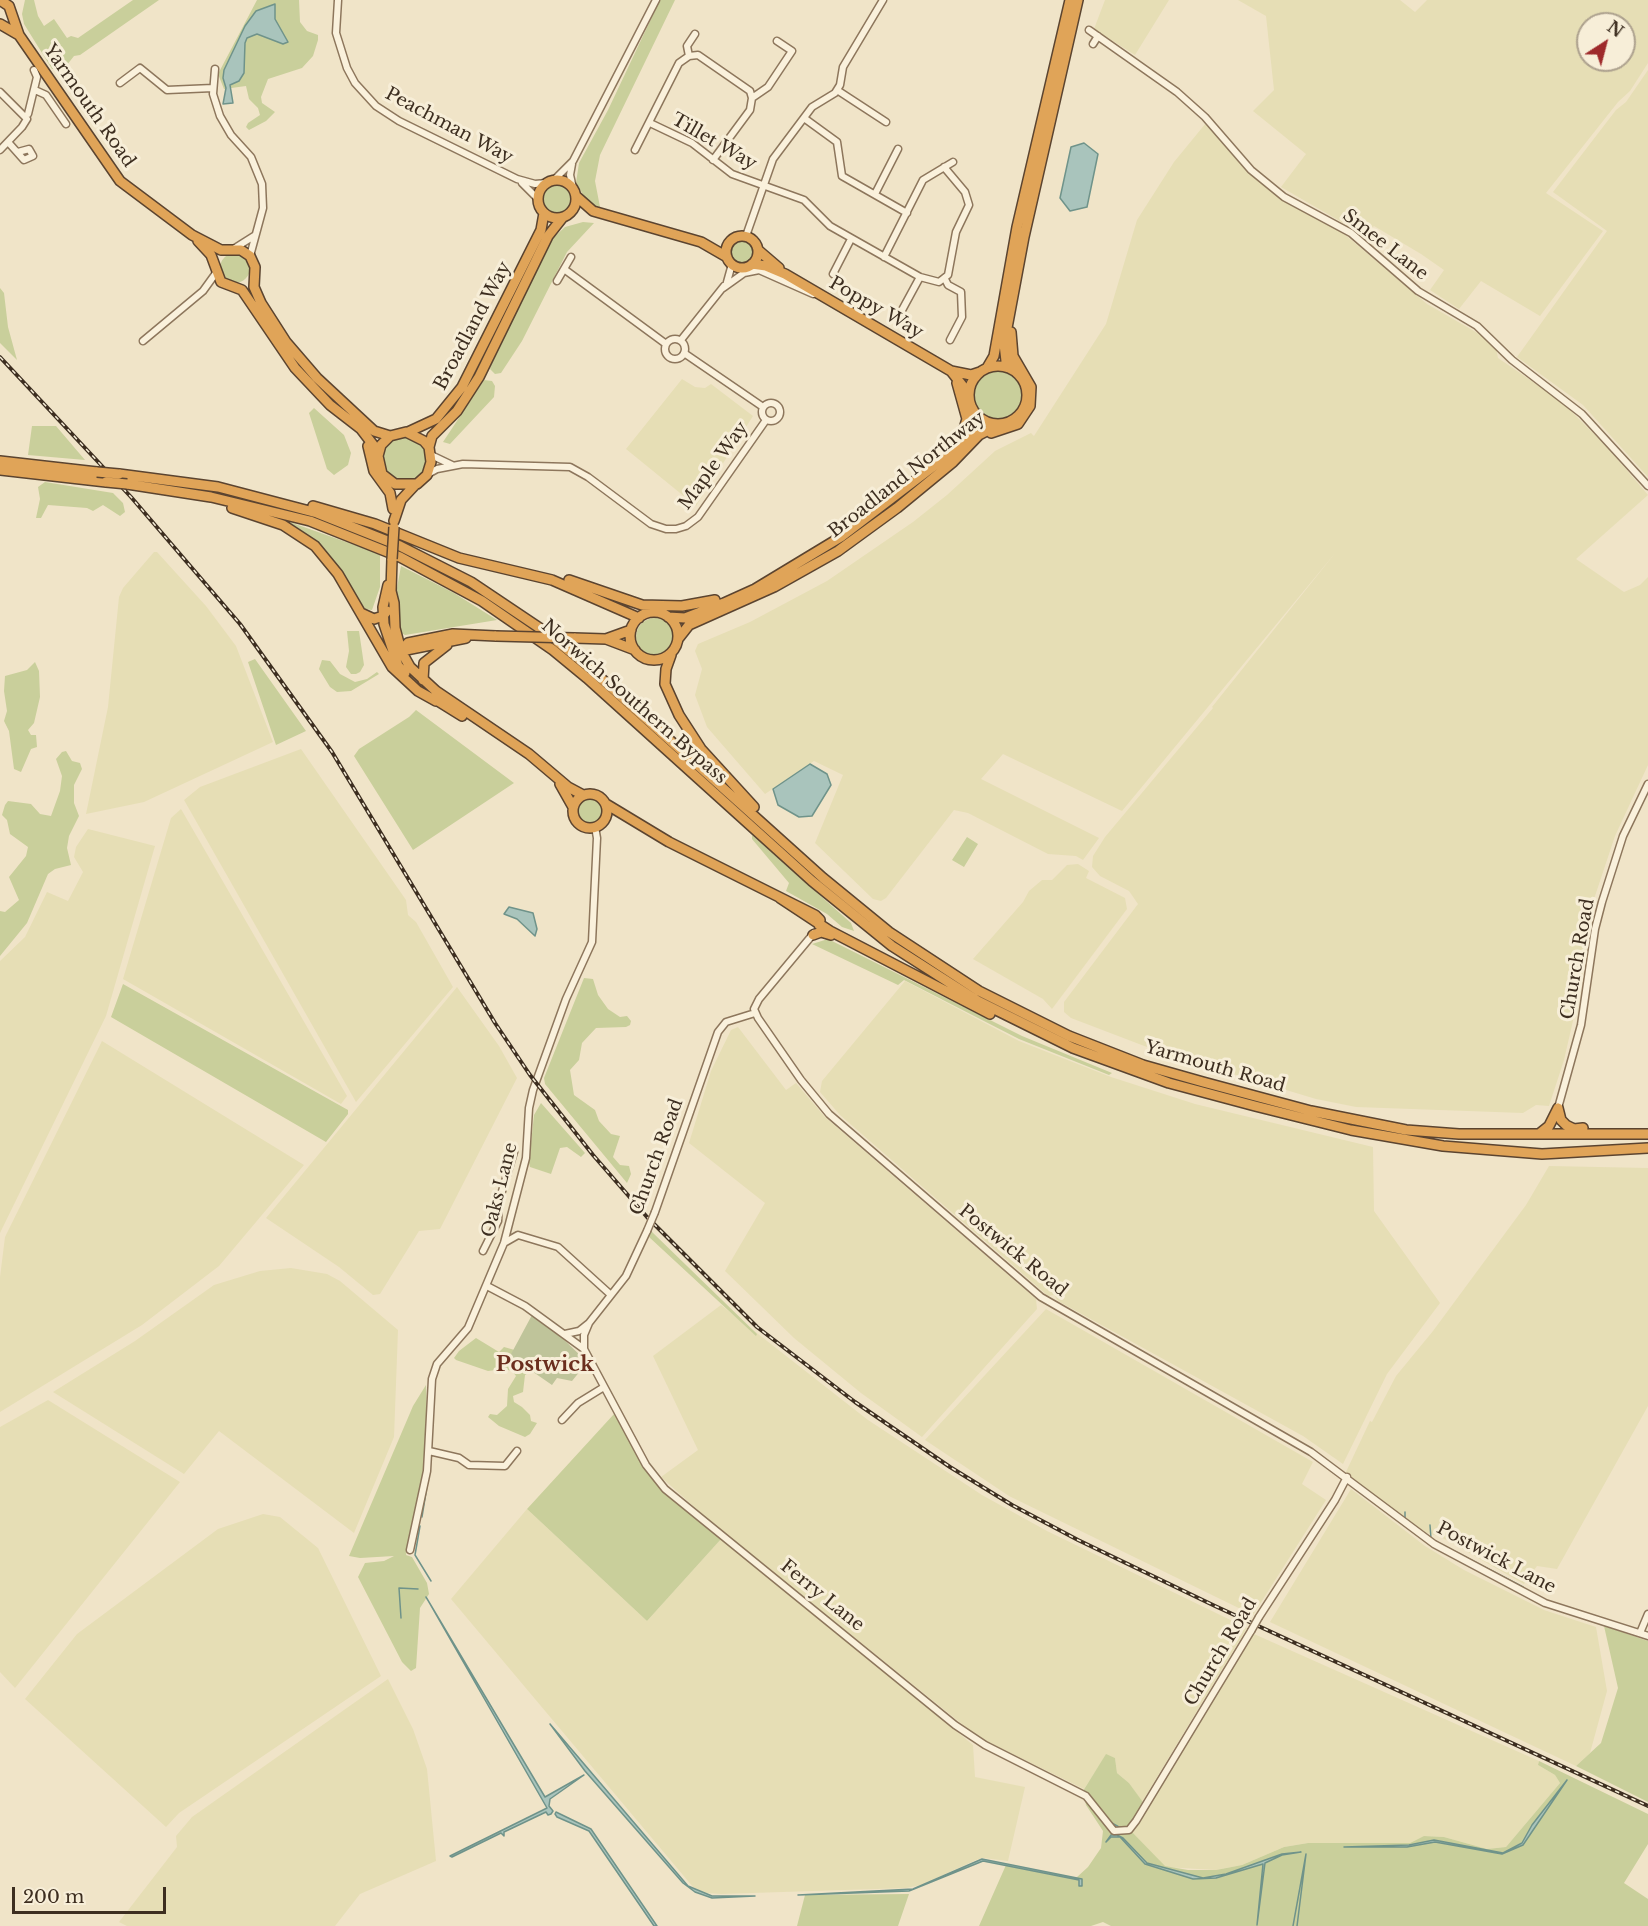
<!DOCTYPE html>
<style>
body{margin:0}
#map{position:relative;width:1648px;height:1926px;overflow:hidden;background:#f0e4c8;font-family:"Libre Baskerville",serif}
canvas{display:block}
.north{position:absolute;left:1576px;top:12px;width:60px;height:60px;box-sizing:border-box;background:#f7eed8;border:2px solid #ada18e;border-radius:50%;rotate:36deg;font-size:16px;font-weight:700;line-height:24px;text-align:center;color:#3d2e20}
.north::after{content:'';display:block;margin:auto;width:21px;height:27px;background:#9e2a2b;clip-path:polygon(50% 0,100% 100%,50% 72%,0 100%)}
.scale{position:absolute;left:12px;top:1887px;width:154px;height:27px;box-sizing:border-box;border:3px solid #3d2e20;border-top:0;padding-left:8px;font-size:18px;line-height:21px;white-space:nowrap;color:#3d2e20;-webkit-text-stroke:4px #f7eed8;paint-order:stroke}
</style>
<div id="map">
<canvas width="1648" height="1926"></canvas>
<div class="north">N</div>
<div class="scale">200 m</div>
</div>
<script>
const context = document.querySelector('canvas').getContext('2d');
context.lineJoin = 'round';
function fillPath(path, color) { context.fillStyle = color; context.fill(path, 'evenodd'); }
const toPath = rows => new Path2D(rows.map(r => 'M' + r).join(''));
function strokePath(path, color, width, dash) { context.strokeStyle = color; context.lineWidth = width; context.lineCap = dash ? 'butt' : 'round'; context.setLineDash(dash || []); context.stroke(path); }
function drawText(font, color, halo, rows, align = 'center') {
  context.font = font + ' "Libre Baskerville",serif'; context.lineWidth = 6; context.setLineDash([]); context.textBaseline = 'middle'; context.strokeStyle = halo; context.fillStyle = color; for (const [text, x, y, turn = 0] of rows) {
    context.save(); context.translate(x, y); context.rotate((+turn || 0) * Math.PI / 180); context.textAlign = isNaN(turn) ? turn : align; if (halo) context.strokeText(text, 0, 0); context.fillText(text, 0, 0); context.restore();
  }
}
fillPath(toPath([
 [1105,0,1169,0,1135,55,1094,29],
 [1238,0,1400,0,1415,12,1427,0,1648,0,1648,63,1630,91,1618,102,1546,193,1603,231,1540,316,1481,281,1459,309,1430,290,1444,270,1421,254,1374,226,1364,235,1281,187,1306,154,1253,111,1274,90,1266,16],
 [1588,24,1624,24,1624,60,1588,60],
 [1648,70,1648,477,1583,405,1517,357,1607,231,1553,192,1616,110,1626,102],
 [1206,123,1249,172,1284,201,1343,233,1427,304,1481,335,1496,348,1498,358,1561,401,1607,447,1648,495,1576,559,1624,592,1640,585,1648,577,1648,765,1615,836,1590,911,1580,990,1564,1060,1549,1106,1536,1105,1523,1113,1356,1107,1316,1099,1160,1052,1071,1018,1064,1012,1064,1002,1138,904,1129,891,1100,876,1092,867,1093,856,1105,837,1213,708,1212,707,1336,552,1122,811,1003,754,981,779,1099,838,1083,860,1076,856,1048,854,968,813,954,810,886,898,881,901,873,899,815,843,843,775,814,761,765,794,707,727,695,695,702,669,695,651,698,644,750,622,827,581,913,522,947,495,995,451,1031,433,1034,436,1106,324,1137,220,1174,162],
 [682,379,695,387,705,388,711,384,753,416,696,506,626,449],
 [154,552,157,552,206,606,236,646,273,742,144,802,86,814,108,707,119,597,123,588],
 [301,749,406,900,408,915,416,922,453,987,356,1102,184,800,200,787],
 [181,809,347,1096,341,1104,123,979,171,818],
 [88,829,155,846,106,1016,0,1233,0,961,25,937,47,892,68,901,83,872,74,857,76,847],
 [1078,864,1089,871,1086,878,1125,898,1127,909,1052,1009,1043,999,973,959,1023,902,1029,891,1042,880,1052,880,1067,865],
 [905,981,1019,1041,1111,1077,1195,1104,1373,1147,1374,1211,1440,1303,1387,1374,1343,1464,1303,1436,1058,1301,1054,1295,1048,1296,840,1115,820,1092,822,1081],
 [457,987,499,1046,517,1078,440,1229,419,1231,380,1294,373,1295,339,1267,266,1218],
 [738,1027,786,1090,796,1083,825,1117,1036,1299,1037,1309,922,1437,861,1393,794,1338,725,1271,765,1203,689,1143,711,1071,731,1030],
 [102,1041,304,1165,219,1266,142,1325,0,1412,0,1277,5,1237],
 [1549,1166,1648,1168,1648,1406,1557,1569,1537,1566,1524,1584,1441,1537,1427,1533,1378,1500,1345,1474,1370,1421,1372,1422,1396,1376,1433,1331,1526,1205],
 [291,1268,327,1274,340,1281,398,1330,394,1437,354,1533,219,1431,184,1474,53,1392,135,1341,214,1285,260,1271],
 [721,1305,868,1420,982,1495,1047,1531,1247,1628,1142,1802,1129,1783,1117,1773,1115,1758,1106,1755,1084,1789,978,1737,710,1521,661,1477,698,1450,653,1356],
 [1046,1309,1313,1462,1302,1484,1326,1500,1253,1615,1009,1496,925,1440],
 [48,1400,180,1482,15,1688,0,1672,0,1427],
 [1351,1489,1425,1546,1464,1570,1544,1610,1596,1627,1607,1691,1590,1753,1576,1766,1270,1622],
 [527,1509,647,1621,722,1538,973,1745,975,1777,1025,1787,1008,1861,983,1858,976,1860,921,1885,906,1888,721,1894,706,1893,693,1887,451,1599],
 [263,1514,280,1517,318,1548,381,1676,179,1813,166,1827,25,1699,77,1634,218,1529],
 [1254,1634,1539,1761,1538,1765,1555,1775,1560,1783,1506,1847,1487,1849,1444,1837,1425,1836,1410,1843,1308,1843,1284,1847,1242,1865,1216,1870,1165,1867,1132,1833],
 [388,1679,413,1729,427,1769,436,1861,360,1894,335,1926,127,1926,119,1922,177,1847,176,1836,192,1817]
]), '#e6deb5');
fillPath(toPath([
 [25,0,34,0,38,16,44,26,54,19,67,38,71,36,78,38,133,0,159,0,80,55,74,56,63,70,52,69,24,24,22,14],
 [257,0,299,0,300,22,307,31,318,35,318,40,313,56,302,68,268,79,261,97,262,103,275,112,266,121,249,130,246,127,248,123,260,115,258,108,249,99,246,86,224,89,218,74],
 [660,0,675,0,600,155,595,181,600,207,593,206,587,201,576,183,579,163,608,110],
 '542 199a15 15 0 1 1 30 0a15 15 0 1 1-30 0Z',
 [583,222,594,223,567,252,522,341,501,373,495,374,490,369,491,365,552,239,565,227],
 '730 251a12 12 0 1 1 24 0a12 12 0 1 1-24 0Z',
 '220 268a15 15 0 1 1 30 0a15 15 0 1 1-30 0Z',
 [0,288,4,293,8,327,17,360,0,343],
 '973 395a25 25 0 1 1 50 0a25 25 0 1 1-50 0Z',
 [484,380,492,381,495,386,494,397,450,444,443,442],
 [314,408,344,435,351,453,348,465,334,475,327,469,309,413],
 [32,426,56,426,85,460,28,455],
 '381 459a23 23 0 1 1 46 0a23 23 0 1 1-46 0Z',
 [45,482,113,493,123,503,125,512,120,516,103,505,93,511,87,508,48,505,41,518,36,518,40,499,38,487],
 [284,520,380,554,380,587,372,610,364,609,345,577,283,522],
 [401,566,454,593,497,620,405,635,399,632,396,621,397,588],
 '636 637a19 19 0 1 1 38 0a19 19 0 1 1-38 0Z',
 [347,631,359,631,364,665,360,672,356,674,351,674,346,667,349,651],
 [255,659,306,731,276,745,248,662],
 [322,660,330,661,340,674,355,682,367,679,377,672,379,674,351,691,337,692,330,687,319,669],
 [35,662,39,671,40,697,34,723,28,730,31,735,36,735,37,747,31,749,21,772,14,769,9,731,4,721,7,711,4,691,5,676,27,670],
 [416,710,514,783,413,850,354,756,359,749,409,717],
 [66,751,72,761,80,763,82,769,74,785,74,803,79,816,69,836,67,848,71,865,55,869,48,874,27,923,0,956,0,911,5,912,19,900,9,877,26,856,28,847,10,834,7,820,2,815,5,805,8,801,31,804,40,814,51,816,60,791,62,776,56,759,62,752],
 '577 812a13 13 0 1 1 26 0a13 13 0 1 1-26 0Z',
 [752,835,851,923,854,931,842,927,827,914,786,891,789,883,752,839],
 [967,837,978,844,964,867,952,860],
 [828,939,1022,1036,1112,1073,1109,1075,1019,1039,904,980,898,985,812,944],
 [584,978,593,979,598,995,608,1009,620,1017,627,1016,631,1021,630,1025,626,1027,596,1028,582,1043,579,1060,570,1070,574,1095,595,1110,599,1121,611,1134,620,1136,613,1157,620,1165,629,1166,631,1174,627,1183,545,1084,544,1078],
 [123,984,348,1110,348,1114,326,1142,111,1017],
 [541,1103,585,1153,581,1157,567,1147,560,1148,551,1174,530,1167,529,1163,534,1115],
 [651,1231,757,1334,756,1336,649,1237],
 [476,1338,499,1352,504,1347,518,1351,535,1369,525,1375,523,1392,513,1396,514,1402,522,1407,530,1415,531,1421,537,1423,530,1434,525,1437,499,1426,488,1417,490,1414,497,1415,507,1406,508,1389,516,1376,512,1371,504,1369,488,1371,456,1360,454,1358,459,1351],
 [426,1385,428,1448,406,1555,412,1557,427,1583,429,1594,420,1608,416,1668,411,1671,402,1662,358,1577,365,1563,384,1561,394,1556,360,1558,349,1556,413,1406],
 [614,1414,649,1473,722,1538,647,1621,527,1509],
 [1604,1626,1648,1641,1648,1802,1576,1766,1601,1743,1618,1688],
 [1106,1754,1115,1758,1117,1773,1129,1783,1145,1805,1130,1830,1165,1866,1188,1870,1216,1870,1242,1865,1284,1847,1308,1843,1410,1843,1424,1836,1444,1837,1487,1849,1506,1847,1560,1783,1555,1775,1538,1765,1539,1761,1648,1814,1648,1844,1624,1883,1648,1899,1648,1926,1111,1926,1103,1922,1091,1926,979,1926,1006,1865,1076,1878,1088,1867,1101,1848,1103,1831,1086,1805,1083,1791],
 [909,1894,898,1926,797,1926,805,1895]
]), '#c9cf9b');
fillPath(toPath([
 [532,1315,554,1330,585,1360,585,1365,572,1381,557,1378,552,1385,510,1356]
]), '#bfc49a');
const water = toPath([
 [275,4,275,19,288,42,283,44,257,34,247,38,245,43,244,73,239,81,230,85,233,103,223,104,226,88,223,78,224,70,245,26,256,11,275,4],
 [1084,143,1098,154,1087,207,1070,211,1060,198,1071,147,1084,143],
 [810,764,827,774,831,785,812,816,799,817,778,805,773,789,810,764],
 [509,907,533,913,537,929,535,936,517,919,504,914,509,907],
 [426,1597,545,1797,584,1775,550,1799,549,1806,553,1811,551,1814,548,1815,546,1812,504,1832,504,1836,501,1833,452,1857,450,1856,547,1808,426,1597],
 [550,1724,688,1886,712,1896,755,1896,712,1898,695,1892,683,1883,585,1771,550,1724],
 [1567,1780,1523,1845,1502,1854,1435,1842,1407,1847,1344,1847,1409,1845,1434,1840,1503,1853,1522,1843,1532,1825,1567,1780],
 [556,1812,591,1829,657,1926,654,1926,589,1831,557,1817,555,1814,556,1812],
 [1111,1835,1117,1835,1123,1838,1147,1863,1203,1878,1226,1874,1282,1854,1301,1852,1282,1855,1265,1863,1257,1925,1263,1864,1216,1878,1193,1879,1145,1864,1120,1837,1111,1837,1106,1842,1111,1835],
 [982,1859,1082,1879,1082,1886,1079,1886,1079,1880,983,1861,909,1891,798,1895,913,1889,982,1859]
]);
fillPath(water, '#a9c4bc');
strokePath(water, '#6f938a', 1.5);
strokePath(toPath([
 [422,1517,428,1480],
 [1405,1519,1405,1512],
 [1430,1525,1431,1539],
 [420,1526,415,1555,431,1581],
 [1433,1540,1523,1587],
 [401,1618,399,1588,418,1589],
 [1110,1822,1119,1827],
 [1293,1926,1306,1854,1297,1926]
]), '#6f938a', 1.5);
const minor = toPath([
 [338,0,336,33,347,68,355,83,376,106,399,121,517,179,535,184,546,183],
 [1089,30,1177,92,1205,117,1251,170,1284,197,1351,233,1418,291,1477,326,1512,360,1582,414,1648,486],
 [1093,44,1098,36],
 [689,56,687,46,695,34],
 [215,69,213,94,220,116,231,135,251,157,262,184,263,208,250,256],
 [120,83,140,68,167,90,213,88],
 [35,90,46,95,66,124],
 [837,90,886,122],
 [0,92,27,119,22,127,0,150],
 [752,98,768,87,792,51,777,41],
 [28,114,37,77,34,70],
 [804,118,837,142,842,176,907,213],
 [650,123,692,143,732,174,804,200,830,226,920,277,939,282,948,275,956,232,969,205,965,192,944,167],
 [8,142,24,160,33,156,29,149,18,152],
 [635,150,679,63,689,56,698,55,750,91,752,98,750,110,713,160],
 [572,164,570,175,573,188],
 [554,180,573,161,656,0],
 [522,183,538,199],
 [875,194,898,149],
 [746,236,773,159,812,107,835,93,840,85,843,67,883,0],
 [235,248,254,236],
 [884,257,923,180,953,162],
 [564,269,666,344],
 [833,274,851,239],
 [945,279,948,285,961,292,962,317,950,340],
 [557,281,571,257],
 [727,282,732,264],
 [723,288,744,273,759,270,813,294],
 [901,312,920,277],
 '665 349a10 10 0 1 1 20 0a10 10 0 1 1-20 0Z',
 [681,340,724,286],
 [143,341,203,291,216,273],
 [684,353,763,407],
 '762 412a9 9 0 1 1 18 0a9 9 0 1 1-18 0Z',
 [431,455,452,465],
 [428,474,437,469,463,464,570,467,588,477,651,524,666,529,676,529,686,526,698,517,766,420],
 [814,933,759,999,754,1009,758,1018,801,1080,829,1114,1041,1297,1311,1452,1434,1544,1545,1603,1648,1636],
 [1558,1108,1581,1025,1595,929,1602,902,1623,836,1648,784],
 [655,1212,718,1032,726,1022,755,1013],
 [504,1243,518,1235,558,1247,611,1295],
 [483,1251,498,1221,499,1201,514,1152],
 [487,1286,525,1306,584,1349],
 [589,1323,584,1335,584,1349,646,1465,665,1489,955,1725,985,1745,1086,1796,1114,1831,1129,1830,1136,1821,1251,1631],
 [565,1334,579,1331,589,1323,626,1276,647,1231],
 [562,1420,578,1403,604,1387],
 [429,1451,459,1458,469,1465,505,1466,517,1451],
 [410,1550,427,1471,432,1379,437,1364,468,1328,504,1243,526,1158,529,1108,533,1090,566,999,592,942,597,838,595,827],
 [1259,1617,1335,1500,1347,1477],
 [1640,1633,1648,1614]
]);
const highway = toPath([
 [0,0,9,6,19,35,120,181,192,235,221,250,241,250,250,256,255,267,254,287,261,303,286,342,317,378,374,431,390,436,406,432,424,441,429,447,431,462,427,475,417,484,395,484,382,474,378,456,381,445,390,436],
 [0,24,19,35],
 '538 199a19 19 0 1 1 38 0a19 19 0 1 1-38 0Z',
 [576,196,593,211,701,242,727,257],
 '726 252a16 16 0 1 1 32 0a16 16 0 1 1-32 0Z',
 [198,241,211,255,221,282,242,290,295,368,330,405,361,429,374,446,377,454],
 [758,250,779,268],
 [752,264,766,266,785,274,951,371,969,394],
 '969 395a29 29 0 1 1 58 0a29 29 0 1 1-58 0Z',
 [987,368,994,356,1017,227,1070,0],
 [1013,370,1006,361,1004,344,1024,237,1078,0],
 [951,371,971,375,980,372],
 [408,432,436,419,462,387,541,230,544,213],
 [991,433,1018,424,1030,406,1031,387,1013,356,1011,332],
 [368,446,374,471,390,493,393,509],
 [429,447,432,436,457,411,479,377,548,236,563,217],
 [948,448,963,432,967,419,957,383],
 [0,461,97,472],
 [0,470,106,482],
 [119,474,218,487,317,513,400,546,471,582,547,633,584,663,823,878,889,932,979,991,1069,1036,1143,1065,1203,1082,1311,1111,1406,1130,1459,1134,1648,1134],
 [127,484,211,497,310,521,400,557,482,601,553,650,587,678,812,881,892,946,978,1001,1073,1048,1169,1083,1255,1106,1351,1130,1443,1146,1542,1154,1648,1148],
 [313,506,375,524,459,558,552,580,639,618],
 [232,508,283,525,315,546,338,574,392,667,418,691,436,701],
 [394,521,401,500,415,485],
 [392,559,391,591,394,603,395,628,401,651,410,667,436,691,529,754,568,787,583,795],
 [569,580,642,605,682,606,715,600],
 [388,585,383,607,384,624,398,666,405,673],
 '630 636a24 24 0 1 1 48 0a24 24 0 1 1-48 0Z',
 [361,613,374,619,383,616,387,611],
 [668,617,685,618,724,603,755,589,841,537,951,453,973,430,975,413],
 [574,638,606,639,631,630],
 [606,639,635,650],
 [678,639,689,625,774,587,838,551,897,508,953,462,979,435,1000,424],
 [406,650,466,638],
 [401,651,408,643,453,634,496,636],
 [671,655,666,669,665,684,679,715,701,749,754,807],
 [423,680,424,663,447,645],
 [433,698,462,716],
 [560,784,573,807],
 '573 811a17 17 0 1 1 34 0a17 17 0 1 1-34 0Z',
 [606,804,669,842,815,915,820,920,819,925],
 [780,898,830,931,990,1014],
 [813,935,821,932,831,935],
 [1558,1108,1561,1120,1566,1125,1574,1129,1583,1128],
 [1539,1134,1549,1126,1558,1108]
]);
strokePath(minor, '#8d765c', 9);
strokePath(highway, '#5b4430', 12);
strokePath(minor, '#faf1dc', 6);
strokePath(highway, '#e0a458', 9);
const rail = toPath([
 [0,357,131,497,240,624,332,752,495,1023,530,1075,593,1155,647,1217,757,1327,855,1402,950,1467,1012,1505,1078,1540,1215,1606,1648,1806]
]);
strokePath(rail, '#3d2e20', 4);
strokePath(rail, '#f7eed8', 1.5, [4.5]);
const minorBridge = toPath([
 [647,1231,655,1212],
 [1251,1631,1259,1617]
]);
const highwayBridge = toPath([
 [97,472,119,474],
 [106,482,127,484],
 [392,559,394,527],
 [496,636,574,638]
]);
strokePath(minorBridge, '#8d765c', 9, []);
strokePath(highwayBridge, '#5b4430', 12, []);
strokePath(minorBridge, '#faf1dc', 6);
strokePath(highwayBridge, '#e0a458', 9);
drawText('18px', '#3d2e20', '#f7eed8', [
 ["Yarmouth Road",89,106,55],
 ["Peachman Way",449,126,28],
 ["Tillet Way",714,142,30],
 ["Smee Lane",1385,245,38],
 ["Poppy Way",876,308,30],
 ["Broadland Way",473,326,-62],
 ["Maple Way",714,466,-54],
 ["Broadland Northway",907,475,-38],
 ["Norwich Southern Bypass",634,702,41],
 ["Church Road",1578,959,-80],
 ["Yarmouth Road",1215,1067,16],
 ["Church Road",657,1157,-70],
 ["Oaks Lane",500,1190,-76],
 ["Postwick Road",1013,1251,39],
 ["Postwick Lane",1496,1558,28],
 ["Ferry Lane",822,1596,39],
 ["Church Road",1221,1652,-59]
]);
drawText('bold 21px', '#6b2e1e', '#f7eed8', [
 ["Postwick",545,1365]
]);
</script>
